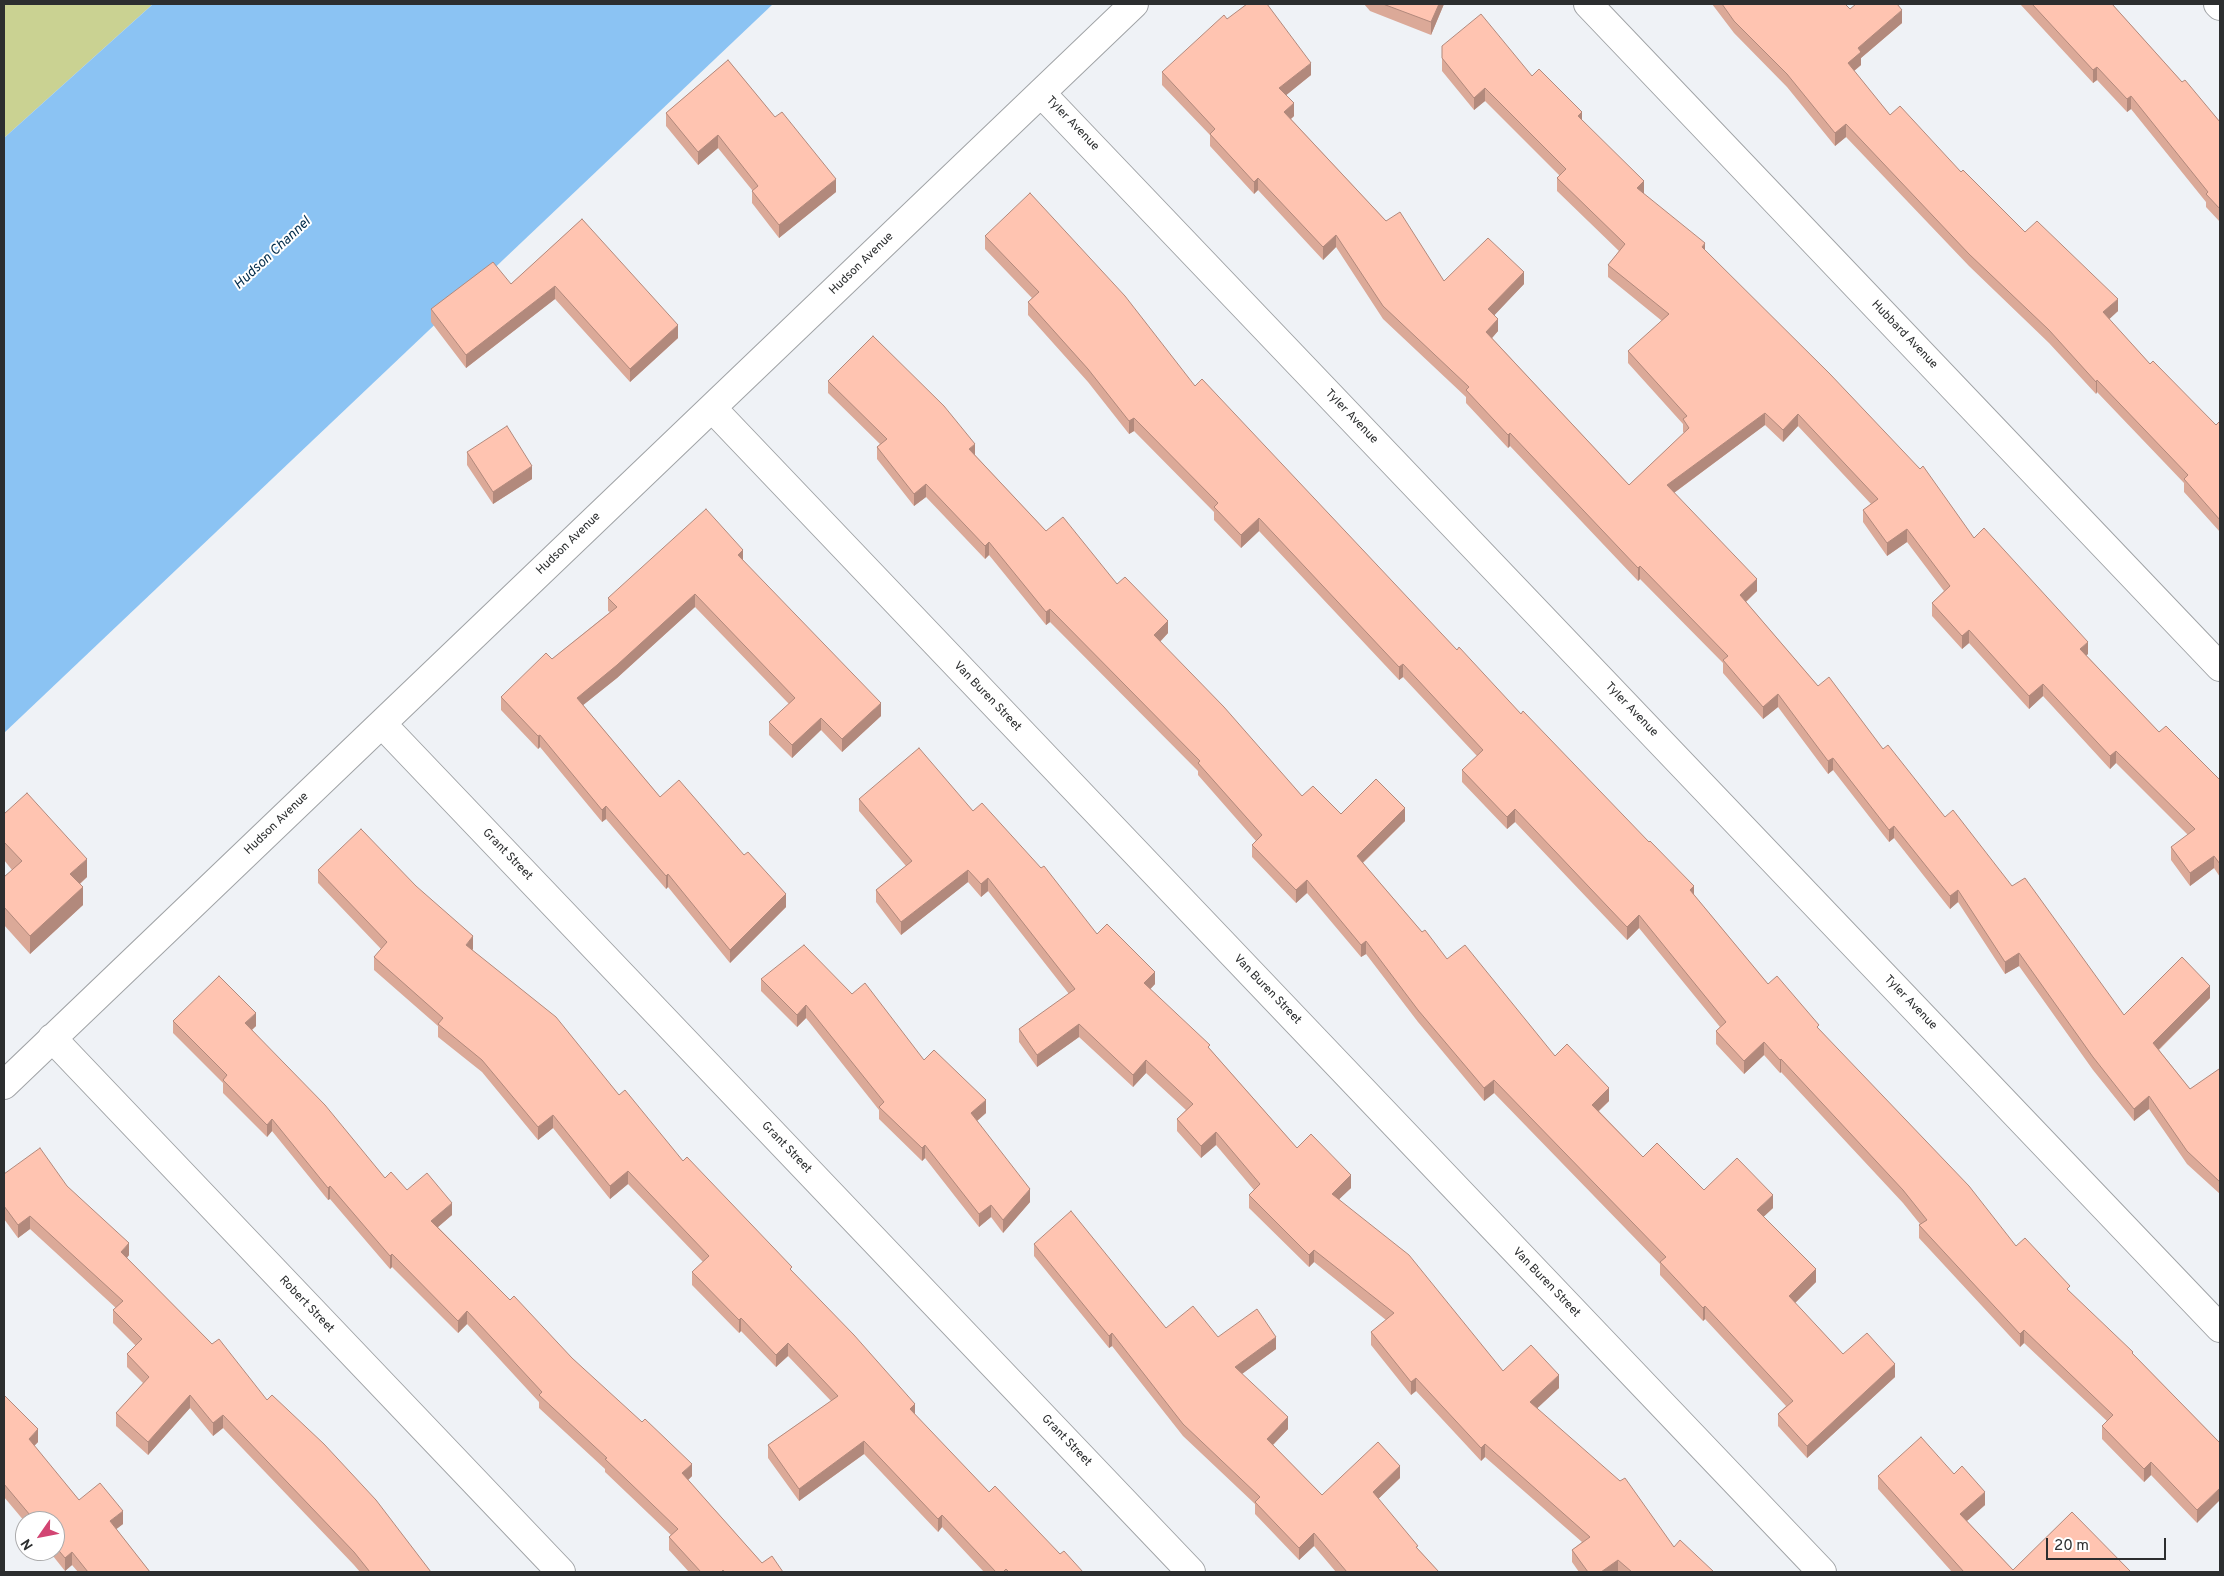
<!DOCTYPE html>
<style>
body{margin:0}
#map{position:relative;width:2224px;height:1576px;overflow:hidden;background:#eff2f6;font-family:Overpass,sans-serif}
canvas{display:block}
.frame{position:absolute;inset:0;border:5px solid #2c2e2f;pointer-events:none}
.north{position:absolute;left:15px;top:1511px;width:50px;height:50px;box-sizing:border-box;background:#fff;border:1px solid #ababac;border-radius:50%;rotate:237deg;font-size:14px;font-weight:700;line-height:20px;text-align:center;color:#2c2e2f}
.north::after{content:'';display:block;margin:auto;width:18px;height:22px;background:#d24573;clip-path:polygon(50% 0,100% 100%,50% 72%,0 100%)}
.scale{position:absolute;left:2046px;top:1538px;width:120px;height:22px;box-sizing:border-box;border:2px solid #2c2e2f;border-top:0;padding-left:6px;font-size:15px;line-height:18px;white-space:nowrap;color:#2c2e2f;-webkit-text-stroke:4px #fff;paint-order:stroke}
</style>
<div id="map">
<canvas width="2224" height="1576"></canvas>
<div class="frame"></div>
<div class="north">N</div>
<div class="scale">20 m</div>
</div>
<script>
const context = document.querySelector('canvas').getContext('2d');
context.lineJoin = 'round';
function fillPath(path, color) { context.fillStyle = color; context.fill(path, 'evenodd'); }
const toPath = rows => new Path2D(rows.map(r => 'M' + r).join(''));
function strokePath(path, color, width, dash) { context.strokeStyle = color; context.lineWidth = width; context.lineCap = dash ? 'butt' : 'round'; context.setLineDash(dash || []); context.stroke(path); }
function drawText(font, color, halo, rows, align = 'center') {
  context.font = font + ' Overpass,sans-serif'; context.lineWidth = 4; context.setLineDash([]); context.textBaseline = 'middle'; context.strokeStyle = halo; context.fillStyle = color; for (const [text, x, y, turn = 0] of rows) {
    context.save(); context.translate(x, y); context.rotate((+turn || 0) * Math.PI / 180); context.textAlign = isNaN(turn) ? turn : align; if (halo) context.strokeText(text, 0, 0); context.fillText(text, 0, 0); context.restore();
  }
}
fillPath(toPath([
 [4,4,153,4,4,138]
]), '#cad292');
fillPath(toPath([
 [153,4,773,4,4,733,4,138]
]), '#8bc3f3');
const minor = toPath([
 [1588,4,2220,667],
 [2218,4,2220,6],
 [1041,93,2220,1328],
 [712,408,1822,1572],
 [382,724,1191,1572],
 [52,1038,561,1572],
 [4,1085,1134,4]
]);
strokePath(minor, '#a0a3a6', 30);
strokePath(minor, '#fff', 28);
fillPath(toPath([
 [1364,4,1444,4,1431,35,1370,11],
 [1712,4,1845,4,1850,9,1902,23,1861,58,1861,65,1854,71,1890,115,1961,172,2025,232,2118,311,2109,319,2150,364,2216,425,2220,421,2220,532,2184,492,2184,483,2097,392,2096,394,2049,343,1969,266,1846,137,1835,146,1787,87,1734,33],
 [2020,4,2112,4,2182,82,2220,122,2220,222,2206,207,2206,202,2131,109,2127,112,2097,80,2093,83],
 [1227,19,1311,75,1286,95,1294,116,1291,119,1386,221,1444,281,1524,284,1494,315,1498,331,1492,338,1629,485,1684,433,1683,432,1683,424,1628,363,1628,351,1662,321,1608,277,1608,265,1619,251,1557,191,1557,178,1560,176,1485,101,1474,110,1442,71,1442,46,1532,76,1582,120,1644,194,1705,251,1974,538,2088,654,2086,655,2159,732,2220,780,2220,877,2214,868,2190,886,2171,860,2171,847,2188,835,2116,763,2110,769,2043,696,2029,709,1969,643,1962,649,1932,616,1932,603,1944,591,1907,542,1887,556,1863,522,1863,510,1871,504,1798,426,1783,442,1765,425,1674,493,1757,591,1746,602,1818,686,1883,749,1945,817,2012,886,2124,1015,2210,998,2159,1050,2190,1089,2220,1070,2220,1194,2187,1164,2149,1109,2134,1121,2093,1070,2019,966,2005,974,1958,902,1950,909,1894,838,1889,842,1833,770,1828,774,1778,707,1763,719,1723,673,1723,663,1640,579,1638,581,1510,446,1508,448,1466,403,1466,397,1383,319,1336,247,1323,260,1258,190,1254,194,1210,146,1210,135,1162,85,1162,72],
 [728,60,836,192,779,238,752,203,752,190,718,148,698,165,666,126,666,113],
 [582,219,678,338,630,382,555,299,466,368,431,322,431,309,511,284],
 [985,236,1195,386,1457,650,1521,714,1694,895,1768,984,1819,1029,2016,1246,2070,1292,2133,1354,2220,1443,2197,1523,2151,1475,2144,1482,2102,1439,2102,1426,2107,1421,2024,1343,2020,1347,1919,1238,1919,1225,1920,1224,1903,1203,1781,1072,1780,1073,1764,1055,1744,1074,1716,1044,1716,1031,1720,1027,1639,928,1627,940,1515,822,1507,829,1462,782,1462,770,1477,756,1403,677,1399,680,1259,531,1241,548,1214,520,1214,512,1134,431,1129,434,1088,382,1028,315,1028,302,1032,298,985,249],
 [828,381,975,455,1046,531,1117,584,1168,633,1160,642,1302,796,1341,814,1405,821,1363,863,1422,932,1447,959,1555,1056,1609,1101,1599,1111,1643,1157,1704,1190,1773,1208,1763,1217,1816,1282,1795,1303,1843,1354,1895,1377,1807,1458,1778,1426,1778,1414,1786,1406,1705,1319,1703,1321,1660,1275,1660,1264,1494,1093,1484,1101,1418,1022,1366,954,1361,957,1307,893,1296,903,1252,857,1252,845,1256,841,1198,775,1198,771,1050,622,1046,625,989,555,985,559,926,497,914,506,877,459,877,447,880,444,828,393],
 [467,452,532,479,493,504,467,465],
 [743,560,881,716,842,752,821,730,792,758,769,735,769,722,789,704,695,607,617,678,583,705,660,797,786,907,730,963,668,887,666,889,606,819,602,822,540,747,538,749,501,710,501,697,552,659,610,612,608,611,608,598],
 [859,799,973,811,1097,934,1155,984,1150,989,1210,1049,1297,1148,1351,1188,1339,1199,1503,1371,1559,1388,1537,1408,1674,1547,1714,1572,1579,1572,1572,1562,1572,1550,1582,1542,1485,1457,1481,1461,1416,1391,1411,1395,1371,1345,1371,1332,1386,1320,1314,1262,1309,1267,1249,1208,1249,1195,1254,1190,1216,1145,1201,1158,1177,1131,1177,1119,1186,1110,1146,1073,1133,1087,1079,1037,1037,1067,1019,1042,1019,1029,1069,994,988,891,981,897,968,882,901,935,876,902,876,890,906,866,859,811],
 [4,814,87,877,80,884,83,905,30,954,4,925,4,877,12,870,4,860],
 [318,870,473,949,472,950,619,1095,683,1161,792,1271,915,1415,989,1492,1060,1554,1083,1572,984,1572,942,1527,938,1532,864,1454,799,1501,768,1458,768,1445,831,1401,788,1356,776,1367,741,1331,739,1333,692,1285,692,1272,703,1262,628,1184,610,1199,553,1128,538,1140,482,1072,438,1037,438,1026,374,970,374,957,381,949,318,883],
 [761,979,852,994,924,1060,986,1113,977,1121,1030,1202,1003,1233,991,1217,979,1227,925,1158,922,1161,879,1119,879,1110,806,1018,797,1027,761,991],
 [173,1021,256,1026,252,1030,385,1178,452,1215,438,1227,510,1300,572,1358,692,1476,688,1480,762,1563,783,1572,689,1572,669,1550,669,1537,671,1535,605,1472,605,1469,539,1408,539,1402,467,1324,458,1333,392,1267,390,1269,330,1199,328,1200,272,1131,267,1137,223,1093,223,1083,173,1033],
 [4,1174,67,1186,129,1255,127,1258,267,1400,431,1572,360,1572,354,1565,223,1428,213,1436,190,1408,148,1455,116,1426,116,1413,143,1383,127,1367,127,1354,136,1346,113,1323,113,1310,116,1308,30,1229,18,1238,4,1219],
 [1034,1244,1166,1328,1218,1337,1276,1349,1242,1374,1288,1429,1273,1445,1322,1495,1400,1478,1378,1499,1418,1549,1439,1572,1336,1572,1314,1546,1299,1560,1255,1514,1255,1504,1183,1436,1112,1346,1109,1348,1034,1256],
 [4,1395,38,1442,34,1446,79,1500,123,1524,116,1529,150,1572,78,1572,72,1565,65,1571,49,1551,55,1551,55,1521,25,1521,25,1522,4,1497],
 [1954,1474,1985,1505,1967,1521,2013,1570,2131,1572,1952,1572,1878,1489,1878,1476]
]), '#dba998');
fillPath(toPath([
 [1439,4,1444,4,1431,35,1431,22],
 [1902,10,1902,23,1861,58,1861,65,1848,76,1848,63,1858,48],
 [1311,63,1311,75,1279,101,1279,88],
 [2097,67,2097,80,2093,83,2093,70],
 [1485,88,1485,101,1474,110,1474,98],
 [2131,96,2131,109,2127,112,2127,99],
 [1294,103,1294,116,1284,125,1284,112],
 [1582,112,1582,125,1578,116],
 [1846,124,1846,137,1835,146,1835,133],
 [718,135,718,148,698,165,698,152],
 [1258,178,1258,190,1254,194,1254,182],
 [836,179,836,192,779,238,779,225],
 [1644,181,1644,193,1637,201,1637,188],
 [1336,235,1336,247,1323,260,1323,247],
 [1705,243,1705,256,1702,247],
 [1524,272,1524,284,1488,322,1488,309],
 [555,286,555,299,466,368,466,355],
 [2118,299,2118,311,2103,325,2103,312],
 [1498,319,1498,331,1486,345,1486,332],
 [678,325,678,338,630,382,630,369],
 [2097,380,2097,392,2096,394,2096,382],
 [1765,413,1765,425,1667,498,1667,485],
 [1798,414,1798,426,1783,442,1783,430],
 [1134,418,1134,431,1129,434,1129,421],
 [1510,433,1510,446,1508,448,1508,435],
 [975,444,975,457,969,449],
 [532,466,532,479,493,504,493,492],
 [926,484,926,497,914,506,914,494],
 [1259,518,1259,531,1241,548,1241,535],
 [1907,529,1907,542,1887,556,1887,543],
 [989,542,989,555,985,559,985,546],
 [743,550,743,563,738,555],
 [1640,566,1640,579,1638,581,1638,568],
 [1757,579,1757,591,1740,607,1740,595],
 [695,594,695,607,617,678,577,710,577,698],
 [1050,609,1050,622,1046,625,1046,612],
 [1168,621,1168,633,1154,648,1154,635],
 [1969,630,1969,643,1962,649,1962,636],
 [2088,642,2088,654,2080,661,2080,649],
 [1403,664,1403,677,1399,680,1399,667],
 [2043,684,2043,696,2029,709,2029,696],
 [1778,694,1778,707,1763,719,1763,707],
 [881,703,881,716,842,752,842,739],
 [821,718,821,730,792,758,792,745],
 [540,735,540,747,538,749,538,736],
 [2116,751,2116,763,2110,769,2110,756],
 [1833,758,1833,770,1828,774,1828,761],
 [606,806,606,819,602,822,602,810],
 [1405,808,1405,821,1357,868,1357,856],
 [1515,809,1515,822,1507,829,1507,817],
 [1894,826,1894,838,1889,842,1889,830],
 [2214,856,2214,868,2190,886,2190,873],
 [87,859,87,877,70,892,70,874],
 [968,870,968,882,901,935,901,922],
 [668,874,668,887,666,889,666,876],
 [988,878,988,891,981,897,981,884],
 [1307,880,1307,893,1296,903,1296,890],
 [1694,886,1694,899,1690,890],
 [83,887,83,905,30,954,30,936],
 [1958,890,1958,902,1950,909,1950,896],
 [786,894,786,907,730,963,730,950],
 [1639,915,1639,928,1627,940,1627,927],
 [473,936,473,949,466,958,466,945],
 [1366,941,1366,954,1361,957,1361,945],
 [2019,953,2019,966,2005,974,2005,962],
 [1155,972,1155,984,1144,996,1144,983],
 [2210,986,2210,998,2153,1055,2153,1043],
 [806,1005,806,1018,797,1027,797,1015],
 [256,1013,256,1026,245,1036,245,1023],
 [1079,1024,1079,1037,1037,1067,1037,1055],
 [1764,1042,1764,1055,1744,1074,1744,1061],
 [1781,1059,1781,1072,1780,1073,1780,1060],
 [1146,1060,1146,1073,1133,1087,1133,1075],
 [1494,1080,1494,1093,1484,1101,1484,1088],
 [1609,1088,1609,1101,1592,1117,1592,1105],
 [2149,1096,2149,1109,2134,1121,2134,1109],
 [986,1100,986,1113,971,1126,971,1113],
 [553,1115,553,1128,538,1140,538,1127],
 [272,1119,272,1131,267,1137,267,1125],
 [1216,1132,1216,1145,1201,1158,1201,1146],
 [925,1145,925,1158,922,1161,922,1148],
 [628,1171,628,1184,610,1199,610,1186],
 [1351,1175,1351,1188,1332,1206,1332,1194],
 [330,1186,330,1199,328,1200,328,1188],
 [1030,1189,1030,1202,1003,1233,1003,1220],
 [1773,1195,1773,1208,1757,1223,1757,1210],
 [452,1203,452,1215,431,1233,431,1221],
 [991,1205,991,1217,979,1227,979,1214],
 [30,1216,30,1229,18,1238,18,1225],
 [129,1243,129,1255,121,1265,121,1252],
 [1314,1250,1314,1262,1309,1267,1309,1255],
 [392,1254,392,1267,390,1269,390,1256],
 [1816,1269,1816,1282,1789,1309,1789,1296],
 [1705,1306,1705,1319,1703,1321,1703,1308],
 [467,1311,467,1324,458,1333,458,1321],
 [741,1318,741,1331,739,1333,739,1320],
 [2024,1330,2024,1343,2020,1347,2020,1334],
 [1112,1333,1112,1346,1109,1348,1109,1336],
 [1276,1337,1276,1349,1235,1379,1235,1367],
 [788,1343,788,1356,776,1367,776,1355],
 [1895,1364,1895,1377,1807,1458,1807,1446],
 [1559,1375,1559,1388,1530,1415,1530,1402],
 [1416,1378,1416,1391,1411,1395,1411,1382],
 [190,1395,190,1408,148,1455,148,1442],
 [915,1404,915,1416,910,1409],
 [223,1415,223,1428,213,1436,213,1423],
 [1288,1417,1288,1429,1267,1451,1267,1439],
 [38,1429,38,1442,29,1451,29,1439],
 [864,1441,864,1454,799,1501,799,1489],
 [1485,1444,1485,1457,1481,1461,1481,1448],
 [2151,1462,2151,1475,2144,1482,2144,1469],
 [692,1464,692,1476,682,1486,682,1473],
 [1400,1466,1400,1478,1373,1504,1373,1492],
 [2220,1488,2220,1500,2197,1523,2197,1510],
 [1985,1492,1985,1505,1960,1527,1960,1514],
 [123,1511,123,1524,110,1534,110,1521],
 [942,1515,942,1527,938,1532,938,1519],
 [1314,1533,1314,1546,1299,1560,1299,1548],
 [72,1552,72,1565,65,1571,65,1558],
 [1618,1560,1618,1572,1601,1572]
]), '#b2897c');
const building = toPath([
 [1247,4,1267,4,1311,63,1279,88,1294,103,1284,112,1386,221,1400,212,1444,281,1488,238,1524,272,1488,309,1498,319,1486,332,1629,485,1689,428,1683,419,1687,416,1628,351,1669,314,1608,265,1625,244,1557,178,1566,169,1485,88,1474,98,1442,58,1442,46,1481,14,1532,76,1539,69,1582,112,1578,116,1644,181,1637,188,1705,243,1702,247,1830,374,1920,469,1923,466,1974,538,1984,528,2088,642,2080,649,2159,732,2166,726,2220,780,2220,864,2214,856,2190,873,2171,847,2195,829,2116,751,2110,756,2043,684,2029,696,1969,630,1962,636,1932,603,1950,586,1907,529,1887,543,1863,510,1878,499,1798,414,1783,430,1765,413,1667,485,1757,579,1740,595,1818,686,1829,677,1883,749,1888,745,1945,817,1953,810,2012,886,2025,878,2124,1015,2182,957,2210,986,2153,1043,2190,1089,2219,1069,2220,1070,2220,1182,2187,1151,2149,1096,2134,1109,2093,1057,2019,953,2005,962,1958,890,1950,896,1894,826,1889,830,1833,758,1828,761,1778,694,1763,707,1723,660,1728,656,1640,566,1638,568,1510,433,1508,435,1466,390,1469,387,1383,306,1336,235,1323,247,1258,178,1254,182,1210,134,1215,129,1162,72,1224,15,1227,19,1247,4],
 [1383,4,1439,4,1431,22,1383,4],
 [1722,4,1845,4,1850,9,1856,4,1897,4,1902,10,1858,48,1861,52,1848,63,1890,115,1900,106,1961,172,1963,170,2025,232,2037,221,2118,299,2103,312,2150,364,2153,361,2216,425,2220,421,2220,520,2184,479,2188,475,2097,380,2096,382,2049,330,1969,254,1846,124,1835,133,1787,74,1734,21,1722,4],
 [2032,4,2112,4,2182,82,2185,80,2220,122,2220,209,2206,194,2208,192,2131,96,2127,99,2097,67,2093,70,2032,4],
 [728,60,775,117,782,112,836,179,779,225,752,191,758,186,718,135,698,152,666,113,728,60],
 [1030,193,1125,296,1195,386,1202,379,1457,650,1459,647,1521,714,1523,711,1649,842,1650,841,1694,886,1690,890,1768,984,1777,976,1819,1025,1817,1027,1969,1186,2016,1246,2025,1238,2070,1286,2067,1289,2133,1352,2132,1353,2220,1443,2220,1488,2197,1510,2151,1462,2144,1469,2102,1426,2113,1415,2024,1330,2020,1334,1919,1225,1927,1220,1903,1190,1781,1059,1780,1060,1764,1042,1744,1061,1716,1031,1726,1022,1639,915,1627,927,1515,809,1507,817,1462,770,1483,750,1403,664,1399,667,1259,518,1241,535,1214,507,1218,503,1134,418,1129,421,1088,369,1028,302,1039,292,985,236,1030,193],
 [582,219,678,325,630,369,555,286,466,355,431,309,493,262,511,284,582,219],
 [873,336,944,406,975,444,969,449,1046,531,1063,517,1117,584,1125,577,1168,621,1154,635,1224,707,1302,796,1313,786,1341,814,1376,779,1405,808,1357,856,1422,932,1425,930,1447,959,1465,945,1555,1056,1567,1044,1609,1088,1592,1105,1643,1157,1657,1143,1704,1190,1737,1158,1773,1195,1757,1210,1816,1269,1789,1296,1843,1354,1867,1333,1895,1364,1807,1446,1778,1414,1793,1401,1705,1306,1703,1308,1660,1262,1666,1257,1494,1080,1484,1088,1418,1010,1366,941,1361,945,1307,880,1296,890,1252,845,1262,835,1198,763,1200,761,1050,609,1046,612,989,542,985,546,926,484,914,494,877,447,887,439,828,381,873,336],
 [507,426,532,466,493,492,467,452,507,426],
 [706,509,743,550,738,555,881,703,842,739,821,718,792,745,769,722,795,698,695,594,617,665,577,698,660,797,679,780,744,855,748,852,786,894,730,950,668,874,666,876,606,806,602,810,540,735,538,736,501,697,546,653,552,659,617,607,608,598,706,509],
 [919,748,973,811,982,803,1041,868,1044,866,1097,934,1107,924,1155,972,1144,983,1210,1045,1208,1047,1297,1148,1311,1134,1351,1175,1332,1194,1409,1255,1503,1371,1531,1345,1559,1375,1530,1402,1620,1481,1625,1478,1674,1547,1680,1540,1714,1572,1632,1572,1618,1560,1601,1572,1588,1572,1572,1550,1590,1537,1485,1444,1481,1448,1416,1378,1411,1382,1371,1332,1394,1313,1314,1250,1309,1255,1249,1195,1260,1184,1216,1132,1201,1146,1177,1119,1193,1104,1146,1060,1133,1075,1079,1024,1037,1055,1019,1029,1075,989,988,878,981,884,968,870,901,922,876,890,912,861,859,799,919,748],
 [27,793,87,859,70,874,83,887,30,936,4,907,4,877,22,861,4,842,4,814,27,793],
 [361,829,416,886,473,936,466,945,556,1017,619,1095,625,1090,683,1161,687,1157,792,1267,790,1269,854,1335,915,1404,910,1409,989,1492,995,1486,1060,1554,1064,1551,1083,1572,1009,1572,1006,1569,1003,1572,996,1572,942,1515,938,1519,864,1441,799,1489,768,1445,838,1396,788,1343,776,1355,741,1318,739,1320,692,1272,709,1256,628,1171,610,1186,553,1115,538,1127,482,1060,438,1024,443,1018,374,957,387,942,318,870,361,829],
 [804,945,852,994,865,983,924,1060,934,1050,986,1100,971,1113,1030,1189,1003,1220,991,1205,979,1214,925,1145,922,1148,879,1107,884,1102,806,1005,797,1015,761,979,804,945],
 [219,976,256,1013,245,1023,325,1105,385,1178,391,1172,407,1190,427,1173,452,1203,431,1221,510,1300,514,1296,572,1358,642,1422,645,1419,692,1464,682,1473,762,1563,772,1556,783,1572,725,1572,723,1570,721,1572,701,1572,669,1537,678,1529,605,1459,607,1458,539,1395,542,1392,467,1311,458,1321,392,1254,390,1256,330,1186,328,1188,272,1119,267,1125,223,1080,227,1075,173,1021,219,976],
 [40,1148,67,1186,129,1243,121,1252,212,1344,219,1339,267,1400,272,1395,324,1444,376,1500,431,1572,370,1572,354,1552,223,1415,213,1423,190,1395,148,1442,116,1413,149,1377,127,1354,142,1339,113,1310,123,1301,30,1216,18,1225,4,1206,4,1174,40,1148],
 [1071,1211,1166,1328,1193,1306,1218,1337,1257,1309,1276,1337,1235,1367,1288,1417,1267,1439,1322,1495,1378,1442,1400,1466,1373,1492,1418,1546,1416,1547,1439,1572,1347,1572,1314,1533,1299,1548,1255,1502,1260,1497,1183,1424,1112,1333,1109,1336,1034,1244,1071,1211],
 [4,1395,38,1429,29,1439,79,1500,100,1483,123,1511,110,1521,150,1572,88,1572,72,1552,65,1558,55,1546,55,1521,35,1521,4,1484,4,1395],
 [1921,1437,1954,1474,1962,1466,1985,1492,1960,1514,2013,1570,2072,1512,2131,1572,1964,1572,1878,1476,1921,1437]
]);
fillPath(building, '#ffc4b1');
strokePath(building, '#b2897c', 1);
drawText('12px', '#2c2e2f', '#fff', [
 ["Tyler Avenue",1072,124,46],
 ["Hudson Avenue",862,264,-44],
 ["Hubbard Avenue",1904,335,46],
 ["Tyler Avenue",1351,417,46],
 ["Hudson Avenue",569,544,-44],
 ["Van Buren Street",987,697,46],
 ["Tyler Avenue",1631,710,46],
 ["Hudson Avenue",277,824,-44],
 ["Grant Street",507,855,46],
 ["Van Buren Street",1267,990,46],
 ["Tyler Avenue",1910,1003,46],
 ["Grant Street",786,1148,46],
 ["Van Buren Street",1546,1283,46],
 ["Robert Street",306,1305,46],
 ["Grant Street",1066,1441,46]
]);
drawText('italic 14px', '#002c4b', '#fff', [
 ["Hudson Channel",273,254,-43]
]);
</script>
